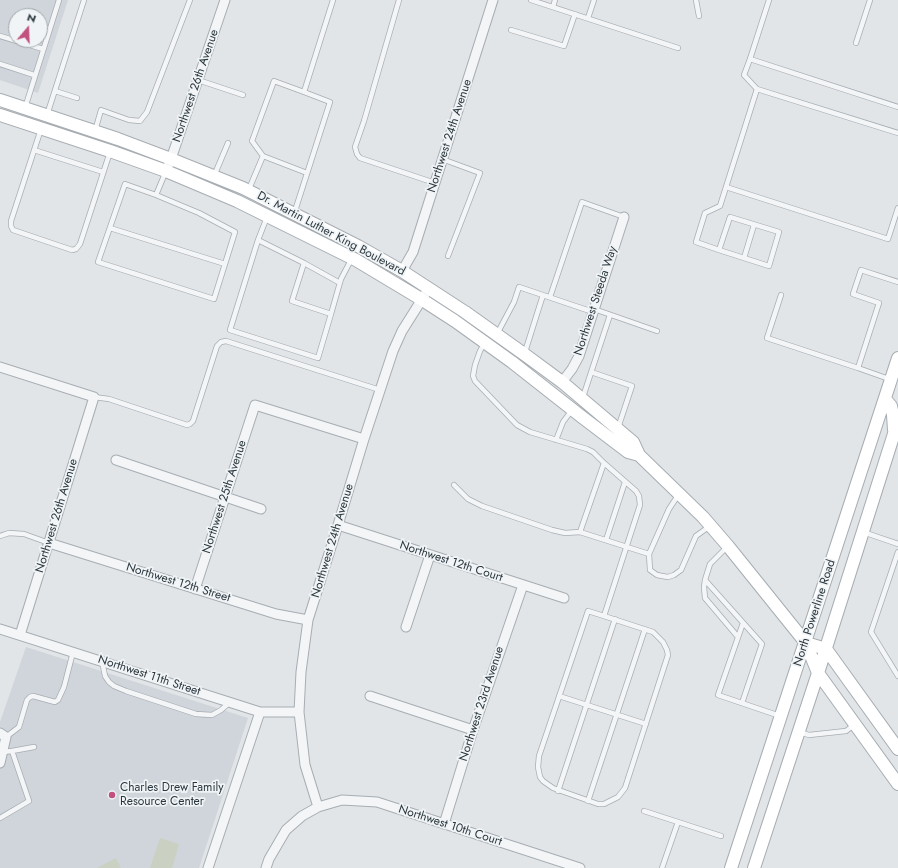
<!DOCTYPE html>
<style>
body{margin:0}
#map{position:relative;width:898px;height:868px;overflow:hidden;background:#e1e5e8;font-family:Jost,sans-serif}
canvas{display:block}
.north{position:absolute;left:8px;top:8px;width:40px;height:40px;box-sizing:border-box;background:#f0f4f6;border:1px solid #a1a8ac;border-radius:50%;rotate:19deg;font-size:11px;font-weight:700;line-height:16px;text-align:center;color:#2b373e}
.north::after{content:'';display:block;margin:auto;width:14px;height:18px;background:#c1517f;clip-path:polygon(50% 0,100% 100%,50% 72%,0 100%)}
</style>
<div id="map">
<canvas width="898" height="868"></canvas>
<div class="north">N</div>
</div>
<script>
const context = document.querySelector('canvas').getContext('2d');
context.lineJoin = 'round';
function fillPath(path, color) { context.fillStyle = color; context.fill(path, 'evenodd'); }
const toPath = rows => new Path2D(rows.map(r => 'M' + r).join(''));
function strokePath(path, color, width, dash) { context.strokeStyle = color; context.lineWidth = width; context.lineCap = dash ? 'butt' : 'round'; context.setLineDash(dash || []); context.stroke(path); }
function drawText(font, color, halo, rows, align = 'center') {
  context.font = font + ' Jost,sans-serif'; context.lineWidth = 3.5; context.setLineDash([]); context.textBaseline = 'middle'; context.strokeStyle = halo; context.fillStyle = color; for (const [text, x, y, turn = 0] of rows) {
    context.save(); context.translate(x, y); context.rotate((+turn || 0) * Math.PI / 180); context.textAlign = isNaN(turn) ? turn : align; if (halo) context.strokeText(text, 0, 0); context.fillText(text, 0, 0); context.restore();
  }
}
fillPath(toPath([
 [0,0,68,0,38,93,0,80],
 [16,16,40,16,40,40,16,40],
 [26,647,248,718,199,868,0,868,0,722]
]), '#cfd5da');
fillPath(toPath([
 [160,838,179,844,172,868,150,868],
 [116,858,121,868,97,868]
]), '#cad1c2');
const lane = toPath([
 [399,0,364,121,355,147,357,154,360,158,435,183],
 [531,0,678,48],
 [696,0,699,16],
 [769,0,750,59,898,107],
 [553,7,555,0],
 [588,18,594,0],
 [511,30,564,46,575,14],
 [0,36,43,49],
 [856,43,870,0],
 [750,59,744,75,757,89],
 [0,64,34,75],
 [198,80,243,95],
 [55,91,77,98],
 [25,108,59,0],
 [47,115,84,0],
 [41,129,11,221,11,226,13,230,72,250,76,249,80,244,110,152],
 [95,131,101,110,129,120,140,121,147,112,190,0],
 [898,133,757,89,726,187,888,239,898,208],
 [34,150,103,172],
 [263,156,252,141,274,81,304,92],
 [442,159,480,173,448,256],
 [214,176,228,143],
 [249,189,263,156,307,173],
 [156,195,125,184,98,262,214,299,235,232,199,213,156,195,166,171],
 [294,214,330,102,304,92,333,0],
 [267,217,258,240,304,263],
 [110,228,225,264],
 [258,240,230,330,318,358,331,314],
 [719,250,730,217,779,232,769,266,719,250,696,242,705,213,720,206,726,187],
 [744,258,754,225],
 [340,283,304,263,292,301,331,314,341,279,352,258],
 [781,295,767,338,858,368],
 [550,297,582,202,624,217],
 [594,309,657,331],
 [497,334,514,302,519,287,593,312],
 [484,344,480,351,475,365,473,376,475,381,517,425,530,432,587,449,593,452,604,463,580,532,649,554,669,509,679,494],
 [525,352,543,295],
 [591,372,632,386,618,428],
 [889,379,858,368,879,303,853,294,861,270,898,282],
 [94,397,109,399,187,425,190,424,193,421,217,346,221,342,226,341,380,390],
 [583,397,610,315],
 [556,440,563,422,572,410],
 [604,463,636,491,639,496,640,505,604,616,588,611,539,756,538,767,540,777,543,781,553,788,598,804,604,804,618,797,625,788,668,655,667,650,663,642,653,632,604,616],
 [454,485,468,499,482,506,552,530,565,533,580,532],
 [863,532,898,544],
 [0,536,9,533,24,534,49,543],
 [606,540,625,482],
 [727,547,710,564,705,580,762,644,742,703],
 [898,552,871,632,898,676],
 [649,554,650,570,657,575,662,576,668,577,674,575,681,570,696,536,710,526],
 [705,580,704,587,705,598,738,637],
 [743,623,718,695,780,716],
 [102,661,105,676,109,682,114,686,126,691,196,714,212,715,221,710,229,703],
 [559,696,646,724],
 [799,732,809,735,846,731,854,725],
 [6,737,19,727,27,700,30,697,33,696,55,702,58,700,64,687,73,652],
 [12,751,34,747],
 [558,791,615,619],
 [588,801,645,629],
 [644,811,721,836],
 [0,818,29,801,12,751,3,752],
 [662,868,678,822]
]);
const street = toPath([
 [166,171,171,159,225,0],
 [402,271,413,252,493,0],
 [0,367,94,397,20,635],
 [562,382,572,369,579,356,624,217],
 [116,460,261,509],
 [338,525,564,598],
 [49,543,276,614,308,620],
 [195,589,255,405,364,439],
 [406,627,430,555],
 [0,629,260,712,299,712],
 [370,696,473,730],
 [0,733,6,737,0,763],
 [318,807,305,765,299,712,301,672,308,620,338,525,364,439,393,351,402,331,429,288],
 [444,824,473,730,523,585],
 [208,868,260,712],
 [266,868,269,859,286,830,302,816,318,807,342,800,377,802,580,868]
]);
const secondary = toPath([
 [0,100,118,139,171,159,243,188,358,246,402,271,465,312,524,354,562,382,633,442,639,455,703,517,728,546,806,643,818,673,898,784],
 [0,115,110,151,166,171,237,201,356,260,421,299,455,321,512,362,582,417,628,452,639,455],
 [885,399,891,406,893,415,894,430],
 [806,643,826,649,898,749],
 [731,868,898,358],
 [754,868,818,673,898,421]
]);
strokePath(lane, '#a7adb2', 6);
strokePath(street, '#a7adb2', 11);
strokePath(secondary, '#a7adb2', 14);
strokePath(lane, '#f3f5f7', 4.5);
strokePath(street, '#f3f5f7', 9);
strokePath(secondary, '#fff', 12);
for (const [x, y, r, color] of [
 [112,795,4,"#c1517f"]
]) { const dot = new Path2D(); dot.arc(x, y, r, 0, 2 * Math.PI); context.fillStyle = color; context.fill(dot); strokePath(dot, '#f0f4f6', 1.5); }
drawText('12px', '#2b373e', '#f0f4f6', [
 ["Northwest 26th Avenue",196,86,-71],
 ["Northwest 24th Avenue",450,136,-72],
 ["Dr. Martin Luther King Boulevard",331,234,28],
 ["Northwest Steeda Way",596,301,-72],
 ["Northwest 25th Avenue",225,497,-72],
 ["Northwest 26th Avenue",57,516,-73],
 ["Northwest 24th Avenue",333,541,-73],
 ["Northwest 12th Court",451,562,18],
 ["Northwest 12th Street",178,583,17],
 ["North Powerline Road",815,613,-72],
 ["Northwest 11th Street",149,676,18],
 ["Northwest 23rd Avenue",482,704,-72],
 ["Northwest 10th Court",450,826,18]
]);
drawText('12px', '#2b373e', '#f0f4f6', [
 ["Charles Drew Family",120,788],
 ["Resource Center",120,802]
], 'left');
</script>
